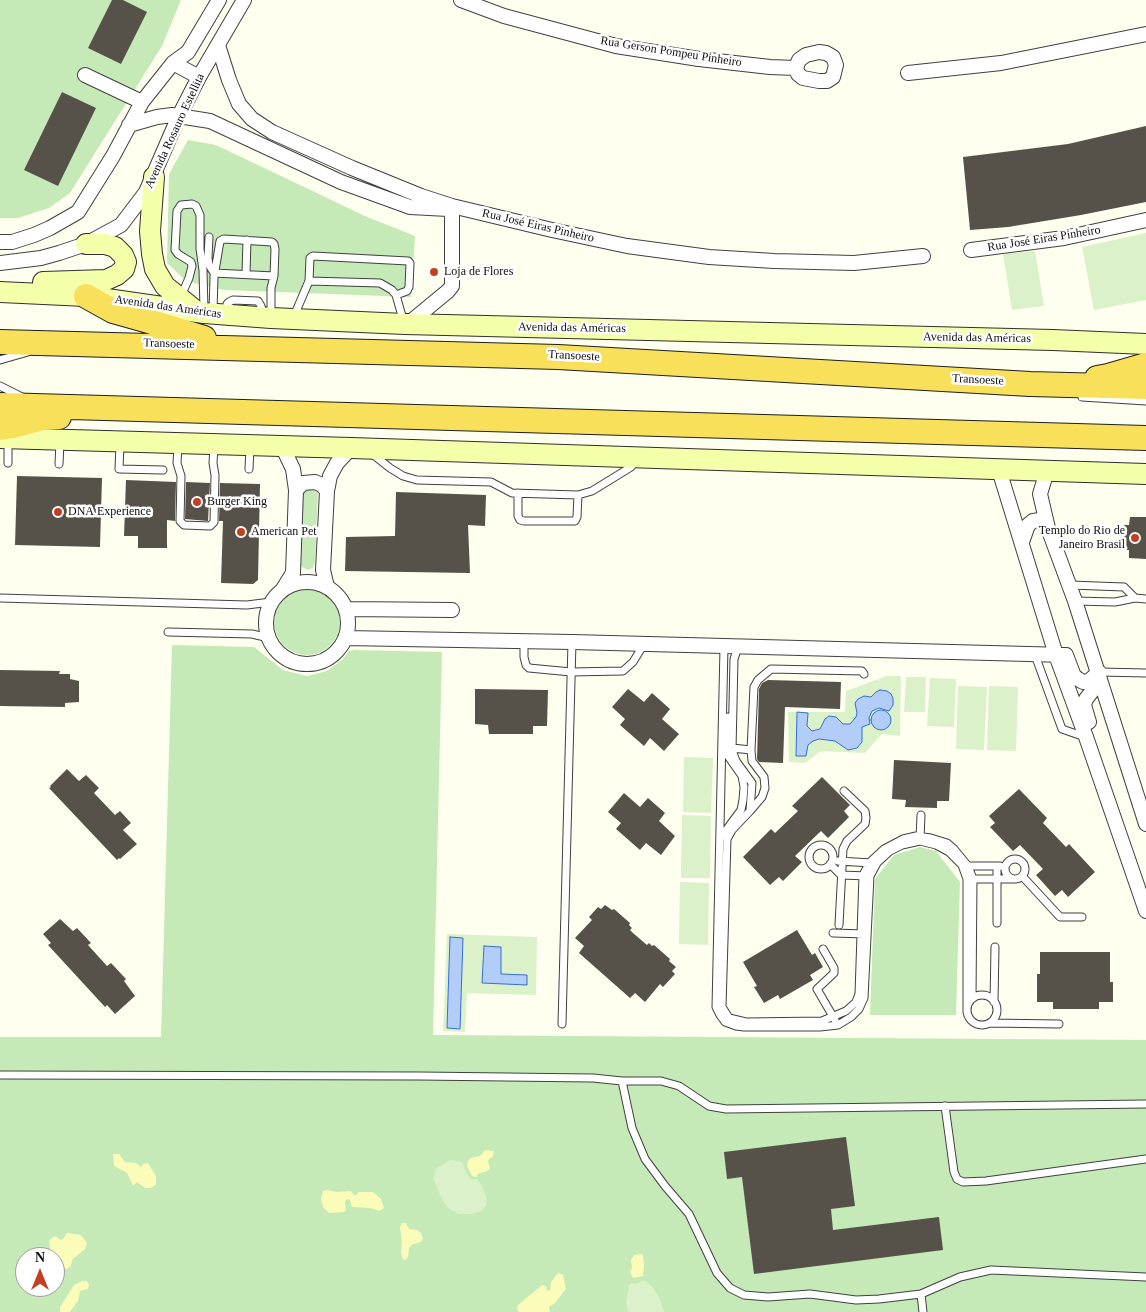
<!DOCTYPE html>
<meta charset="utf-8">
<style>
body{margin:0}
#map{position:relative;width:1146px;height:1312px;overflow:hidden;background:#feffee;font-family:Georgia,serif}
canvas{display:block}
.north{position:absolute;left:15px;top:1247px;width:50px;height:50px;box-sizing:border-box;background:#fff;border:1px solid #9e9e9e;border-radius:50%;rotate:0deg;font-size:14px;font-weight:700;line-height:20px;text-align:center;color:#0d0d0d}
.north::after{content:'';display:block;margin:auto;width:18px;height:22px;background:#c14022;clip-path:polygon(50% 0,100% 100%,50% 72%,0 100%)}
</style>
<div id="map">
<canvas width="1146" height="1312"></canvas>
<div class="north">N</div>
</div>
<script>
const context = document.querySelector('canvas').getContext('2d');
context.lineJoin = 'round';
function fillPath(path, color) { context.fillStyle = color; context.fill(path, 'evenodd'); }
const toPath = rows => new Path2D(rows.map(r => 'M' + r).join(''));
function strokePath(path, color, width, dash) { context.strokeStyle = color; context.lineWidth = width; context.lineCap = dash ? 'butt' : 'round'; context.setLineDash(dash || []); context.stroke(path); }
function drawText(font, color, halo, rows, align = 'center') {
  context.font = font + ' Georgia,serif'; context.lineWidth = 5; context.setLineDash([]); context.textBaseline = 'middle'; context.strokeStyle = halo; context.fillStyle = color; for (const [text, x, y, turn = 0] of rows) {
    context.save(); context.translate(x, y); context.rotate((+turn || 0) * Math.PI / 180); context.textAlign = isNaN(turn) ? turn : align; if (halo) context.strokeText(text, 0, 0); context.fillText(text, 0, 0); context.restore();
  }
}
fillPath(toPath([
 [0,0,181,0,162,46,70,193,49,208,18,218,0,218],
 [188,140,216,145,365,216,415,236,411,297,224,290,186,281,167,263,169,174],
 [305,486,315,486,318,491,315,562,313,568,308,570,302,567,300,561,303,491],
 '274 622a33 33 0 1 1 66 0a33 33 0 1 1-66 0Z',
 [172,645,254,647,283,670,307,676,327,671,343,659,349,651,354,650,442,652,433,1035,1146,1040,1146,1312,0,1312,0,1037,161,1037],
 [25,1257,55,1257,55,1287,25,1287],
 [920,847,936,851,960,882,956,1015,870,1015,875,879,894,855]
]), '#c5eab7');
fillPath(toPath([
 [485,1150,494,1151,493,1157,490,1158,488,1161,490,1169,485,1172,479,1173,476,1177,472,1176,467,1166,468,1161,471,1158,480,1156],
 [113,1154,119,1154,125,1162,136,1163,141,1167,143,1164,148,1163,156,1176,156,1185,150,1188,145,1188,137,1182,133,1186,127,1173,114,1166],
 [327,1190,337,1192,351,1191,355,1196,359,1192,373,1192,381,1199,384,1208,380,1211,370,1208,353,1207,351,1205,350,1200,347,1199,345,1202,346,1210,344,1212,329,1213,323,1207,321,1199,323,1191],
 [402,1223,406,1223,409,1229,417,1230,421,1233,423,1238,421,1242,413,1244,409,1248,408,1257,405,1260,403,1259,401,1253,402,1241,400,1227],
 [67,1233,81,1235,87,1243,85,1249,72,1260,71,1266,67,1269,61,1268,57,1264,55,1257,53,1257,51,1252,49,1240,55,1236,61,1240,63,1239],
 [641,1254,643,1255,644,1266,643,1276,633,1278,630,1272,632,1268,631,1260,634,1255],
 [558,1273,563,1275,566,1289,555,1303,549,1307,550,1312,519,1312,517,1309,518,1305,542,1285,546,1286,547,1290,550,1291,551,1282],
 [82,1281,87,1281,89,1285,88,1289,80,1291,78,1301,70,1312,60,1312,60,1307,74,1285]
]), '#fbfcb9');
fillPath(toPath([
 [1146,233,1146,300,1094,310,1082,247],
 [1035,251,1044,306,1012,310,1003,254],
 [887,676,901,676,900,736,882,734,865,753,821,751,805,763,789,762,788,712,845,712,846,691],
 [906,677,926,677,925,712,904,712],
 [930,678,956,679,954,727,927,726],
 [958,686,987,687,984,750,956,749],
 [989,686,1018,687,1016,751,987,750],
 [684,757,713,758,711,813,683,812],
 [682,815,711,816,710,878,681,878],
 [680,882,709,883,708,945,679,944],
 [447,934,537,937,536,995,467,993,465,1032,443,1031],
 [450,1160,462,1162,468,1176,471,1179,477,1179,482,1186,487,1199,486,1206,481,1211,473,1214,459,1214,449,1209,443,1201,433,1178,436,1169],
 [644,1280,652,1286,659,1297,664,1312,628,1312,626,1303,629,1285,631,1283,636,1284]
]), '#daf1c9');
const water = toPath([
 [880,690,887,691,891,694,893,698,893,705,889,711,879,708,872,711,869,718,870,724,862,727,862,742,857,748,848,750,835,741,819,739,813,741,808,745,806,756,796,756,797,712,808,713,807,726,812,731,820,729,825,719,829,716,836,717,843,724,850,724,856,717,857,713,855,703,858,699,864,696,871,697,876,692,880,690],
 '871 720a10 10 0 1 1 20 0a10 10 0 1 1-20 0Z',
 [450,937,463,938,460,1029,447,1028,450,937],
 [484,946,501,947,501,974,527,975,527,985,482,983,484,946]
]);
fillPath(water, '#b2cdf7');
strokePath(water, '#376fd0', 1);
fillPath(toPath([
 [112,0,123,0,147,12,121,64,88,48],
 [62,92,96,108,58,186,24,170],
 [1146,126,1146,202,1081,215,1008,227,970,230,963,157,1068,144],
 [17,476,102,478,100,547,15,545],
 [126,480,176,482,175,521,167,520,167,548,138,548,138,536,124,536],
 [186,482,210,483,208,521,185,519],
 [220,483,260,484,258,580,253,584,221,583,223,521,219,521],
 [396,492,486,495,485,526,468,525,470,573,345,571,346,537,395,536],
 [1130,517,1146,517,1146,559,1129,558,1129,550,1123,550,1124,525,1129,525],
 [0,670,60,671,59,674,70,674,70,679,79,681,79,702,65,703,65,707,0,706],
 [768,680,841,682,840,709,785,707,783,763,759,762,757,759,759,689,762,683],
 [475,689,548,690,547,726,533,726,533,734,489,734,488,725,475,724],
 [628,689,644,702,652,693,670,709,662,719,679,734,664,751,650,738,644,746,620,725,625,719,612,707],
 [894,760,951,763,949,801,937,801,937,808,905,807,906,800,892,799],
 [67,769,79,781,86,775,99,788,94,793,115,815,120,811,131,823,123,830,137,844,120,859,119,858,117,860,49,788,51,787,50,786],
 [822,777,850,805,844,811,849,817,828,838,821,831,795,856,802,862,783,881,779,877,770,885,743,857,771,829,775,833,798,811,792,806],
 [1019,789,1047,818,1043,823,1066,847,1069,844,1095,872,1068,897,1062,890,1055,896,1036,875,1043,869,1020,845,1013,851,990,827,995,823,989,816],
 [624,793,640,807,648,798,665,813,659,821,675,836,661,855,646,843,640,850,616,829,621,823,608,812],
 [605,905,612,910,614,909,630,923,629,925,632,928,630,930,633,933,647,945,649,943,652,946,654,945,670,959,669,961,676,967,672,971,675,974,663,987,660,984,645,1002,635,993,630,998,579,953,584,946,575,938,592,920,589,917,598,907,601,909],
 [60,919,73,931,77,928,91,943,88,945,107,966,111,963,126,979,124,981,135,996,115,1014,107,1005,105,1007,48,945,51,943,43,934],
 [797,930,812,955,815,953,823,967,810,975,813,980,780,999,778,995,764,1003,754,987,757,986,743,962],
 [1040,952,1110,952,1110,982,1113,982,1113,1002,1099,1002,1099,1009,1053,1009,1053,1002,1037,1002,1037,974,1040,974],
 [846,1137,855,1206,831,1209,833,1230,939,1217,943,1250,754,1274,742,1177,727,1179,724,1152]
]), '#56524a');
const service = toPath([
 [209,237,208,258,209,265,214,273,274,276],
 [246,274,247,240],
 [309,281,310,258,313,256,408,261,410,263,409,287,407,291,396,295],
 [181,296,189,278,192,266,191,262,178,254,175,250,177,211,181,205,192,204,196,206,200,215,200,249,203,270,204,310],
 [213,311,214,277,220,241,224,239,272,242,274,244,275,249,274,276,271,288,271,316],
 [226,314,227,304,229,302,233,300,258,301,261,306,263,315],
 [294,316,309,281,380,283,392,290,396,295,404,323],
 [0,360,28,352],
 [0,386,24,398],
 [1082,397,1146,401],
 [8,441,8,463],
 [120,444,119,469,163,470],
 [178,446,177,463,181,476,180,521,184,525,210,526,214,522,215,475,213,463,214,447],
 [371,453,390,468,403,476,417,480,491,482,512,493,578,495,592,491,631,467,636,460],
 [59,464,60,442],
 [249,469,250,448],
 [518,493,518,516,520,520,524,521,575,521,577,517,578,495],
 [1070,585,1124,587,1135,598],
 [0,598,247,605,271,602],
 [1075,601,1115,602,1135,598,1146,599],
 [168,632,252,634,269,638],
 [524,642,524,657,526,665,529,668,571,672,623,671,633,662,644,644],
 [724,647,716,1007,720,1015,725,1022,736,1026,744,1027,820,1027,838,1025,851,1017,859,1009,864,998,870,876,877,863,890,851,902,845,920,841,936,845,949,852,962,865,967,879,967,1012],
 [738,647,734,659,732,750,736,761,752,783,750,811,732,830,727,839,722,1007,729,1018,746,1022,822,1021,846,1011,856,1002,859,994,863,875,870,862,884,849,903,839,916,836,931,838,947,843,954,849,968,866,973,879,972,999],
 [1035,655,1062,729,1085,737],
 [1099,672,1146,673],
 [732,748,751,750],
 [750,811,762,797,765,788,764,777,752,761,751,750,754,687,758,680,771,669,862,671,864,674],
 [721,837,741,810,743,800,744,787,742,776,728,756,727,748,728,717],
 [920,839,921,815],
 '809 857a12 12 0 1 1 24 0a12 12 0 1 1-24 0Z',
 '1005 869a10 10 0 1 1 20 0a10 10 0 1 1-20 0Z',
 [838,861,872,863],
 [830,864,841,875,868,876],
 [966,866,1000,866],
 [997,866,997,923],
 [1023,877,1060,917,1082,917],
 [970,879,1012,879],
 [839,925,843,849,847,841,865,824,866,818,865,811,844,791],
 [833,933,865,934],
 [823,949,834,968,834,973,817,989,835,1020],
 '967 1010a15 15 0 1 1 30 0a15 15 0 1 1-30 0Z',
 [994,1002,995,947],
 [990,1023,1059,1024],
 [562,1024,572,642],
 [0,1075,419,1076,593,1078,622,1081,632,1128,645,1159,665,1186,689,1214,717,1273,730,1288,744,1295,768,1297,810,1294,856,1300,879,1299,921,1294,960,1277,991,1270,1146,1277],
 [622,1081,661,1081,679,1086,709,1106,726,1109,1146,1104],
 [945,1106,954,1172,957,1179,963,1182,986,1181,1146,1159],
 [921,1294,923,1312]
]);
const minor = toPath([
 [461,0,504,16,616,46,699,59,770,67,796,68],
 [218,45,229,80,239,104,252,119,272,132,352,168,421,196,452,206,552,230,627,246,709,257,774,261,854,263,923,256],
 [819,52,826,53,833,57,836,65,833,77,827,81,819,81,803,78,798,74,796,68,799,60,806,55,819,52],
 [173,63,199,77],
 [908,73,1001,63,1146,34],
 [85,75,142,102],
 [129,125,157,117,172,115,210,121,341,182,410,207,448,209],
 [0,242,12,242,34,235,50,228,78,212,113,156,142,102,173,63,188,52,219,0],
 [971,250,1064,238,1146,220],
 [0,263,41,258,59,253,86,244,121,225,146,192,179,116,199,77,244,0],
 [408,324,448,291,452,286,452,206],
 [282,446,293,469,296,490,293,573,283,589],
 [999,470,1056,655,1086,737,1146,911],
 [1047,471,1040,494,1048,528,1075,601,1146,824],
 [296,490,303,483,315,482,322,485,327,491],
 [1022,542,1028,525,1033,521,1040,520,1048,528],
 '266 623a41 41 0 1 1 82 0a41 41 0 1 1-82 0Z',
 [327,587,323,570,327,491,330,476,337,463,351,448],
 [346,609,452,610],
 [345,638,572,642,1066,655,1074,676,1078,679,1083,682,1089,681,1099,672],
 [1089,722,1084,705,1086,699,1096,686,1099,673]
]);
const secondary = toPath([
 [154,177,150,231,152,254,155,269,165,286,196,311],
 [43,282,106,280,117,275,124,269,126,262,123,255,115,247,105,244,86,244],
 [0,292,86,296,204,313,271,318,405,324,1053,340,1146,344],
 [0,438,351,448,1146,474]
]);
const trunk = toPath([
 [86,296,113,311,145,320,204,338],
 [0,342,558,357,1030,384,1146,387],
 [1097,378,1108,376,1146,365],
 [0,405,1146,438],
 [0,428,13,426,43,418,59,417]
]);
strokePath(service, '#404040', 9);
strokePath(minor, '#404040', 16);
strokePath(secondary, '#2f2f2f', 22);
strokePath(trunk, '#1e1e1e', 26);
strokePath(service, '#fff', 7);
strokePath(minor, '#fff', 14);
strokePath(secondary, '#f5ffa9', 20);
strokePath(trunk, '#f9e05b', 24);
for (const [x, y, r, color] of [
 [434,272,5,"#c14022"],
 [197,502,5,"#c14022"],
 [58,512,5,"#c14022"],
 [241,532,5,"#c14022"],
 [1135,538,5,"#c14022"]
]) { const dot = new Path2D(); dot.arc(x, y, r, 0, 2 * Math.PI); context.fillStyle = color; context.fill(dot); strokePath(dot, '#fff', 2); }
drawText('12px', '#0d0d0d', '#fff', [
 ["Rua Gerson Pompeu Pinheiro",671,52,9],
 ["Avenida Rosauro Estellita",175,131,-65],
 ["Rua José Eiras Pinheiro",538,226,13],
 ["Rua José Eiras Pinheiro",1044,239,-9],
 ["Avenida das Américas",168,307,8],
 ["Avenida das Américas",572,328,1],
 ["Avenida das Américas",977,338,1],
 ["Transoeste",169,344,2],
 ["Transoeste",574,356,3],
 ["Transoeste",978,380,3]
]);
drawText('12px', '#0d0d0d', '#fff', [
 ["Loja de Flores",444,272],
 ["Burger King",207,502],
 ["DNA Experience",68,512],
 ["Templo do Rio de",1125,531,"right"],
 ["Janeiro Brasil",1125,545,"right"],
 ["American Pet",251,532]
], 'left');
</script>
